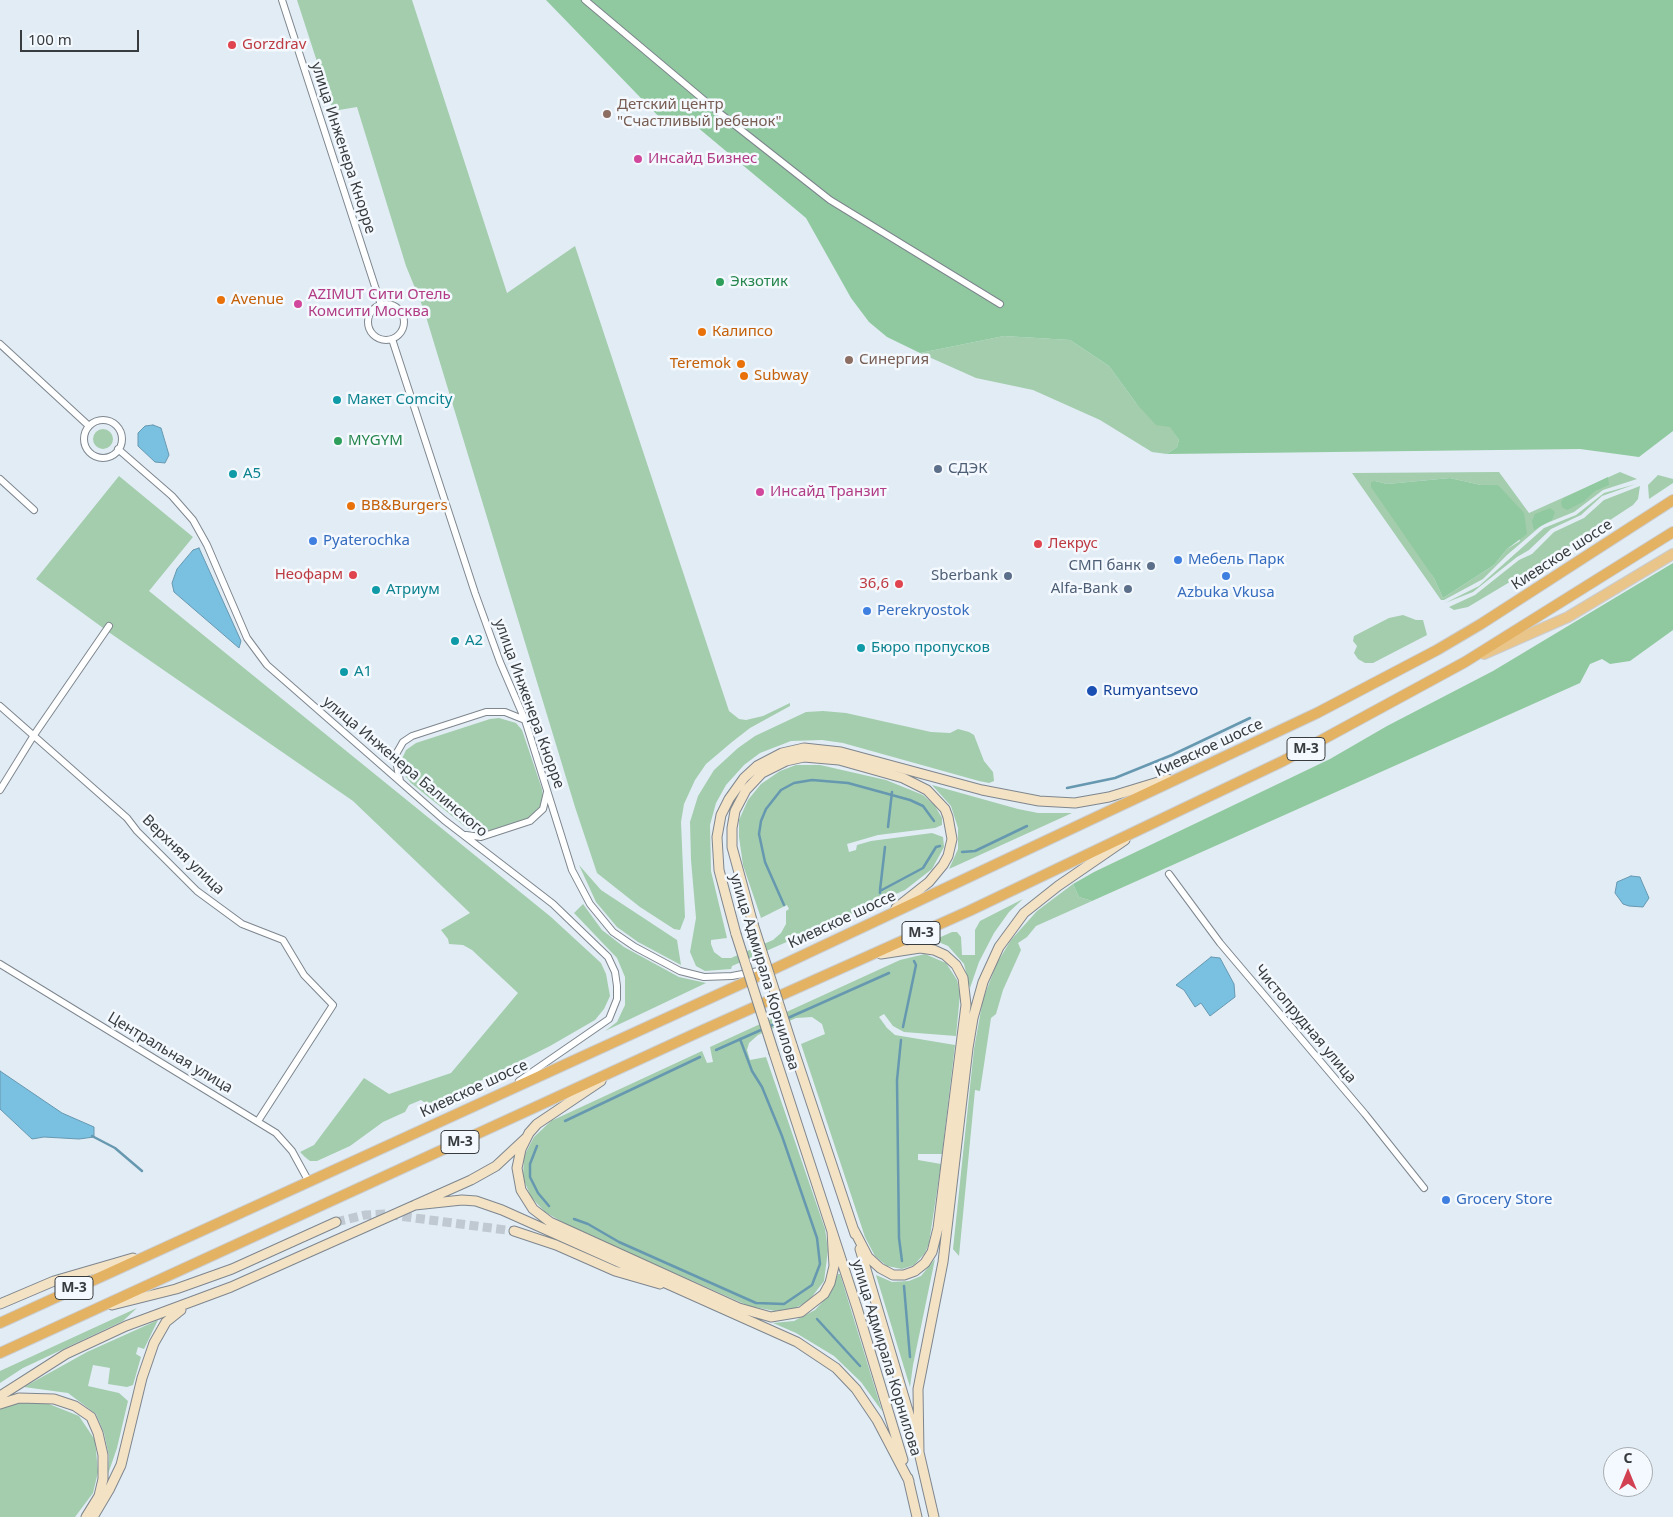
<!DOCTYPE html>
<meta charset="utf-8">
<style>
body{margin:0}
#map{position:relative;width:1673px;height:1517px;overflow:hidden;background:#e2ecf5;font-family:"Noto Sans",sans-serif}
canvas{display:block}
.north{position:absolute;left:1603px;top:1447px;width:50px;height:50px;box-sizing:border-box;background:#f3f9fe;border:1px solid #a8adb2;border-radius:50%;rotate:0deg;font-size:14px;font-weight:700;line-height:20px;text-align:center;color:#383c3f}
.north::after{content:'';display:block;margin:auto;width:18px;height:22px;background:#d14151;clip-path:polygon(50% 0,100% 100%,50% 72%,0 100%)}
.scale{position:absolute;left:20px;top:30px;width:119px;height:22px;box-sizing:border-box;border:2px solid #383c3f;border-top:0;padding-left:6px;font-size:15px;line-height:18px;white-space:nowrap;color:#383c3f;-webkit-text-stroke:4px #f3f9fe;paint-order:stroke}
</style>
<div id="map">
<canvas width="1673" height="1517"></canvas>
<div class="north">С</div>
<div class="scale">100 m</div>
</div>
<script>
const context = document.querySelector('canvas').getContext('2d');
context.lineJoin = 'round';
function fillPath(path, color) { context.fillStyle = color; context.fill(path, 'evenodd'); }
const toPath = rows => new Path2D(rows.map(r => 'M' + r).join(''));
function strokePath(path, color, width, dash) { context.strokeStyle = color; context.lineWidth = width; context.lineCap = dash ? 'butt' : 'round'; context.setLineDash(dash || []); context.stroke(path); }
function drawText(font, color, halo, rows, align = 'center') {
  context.font = font + ' "Noto Sans",sans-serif'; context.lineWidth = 5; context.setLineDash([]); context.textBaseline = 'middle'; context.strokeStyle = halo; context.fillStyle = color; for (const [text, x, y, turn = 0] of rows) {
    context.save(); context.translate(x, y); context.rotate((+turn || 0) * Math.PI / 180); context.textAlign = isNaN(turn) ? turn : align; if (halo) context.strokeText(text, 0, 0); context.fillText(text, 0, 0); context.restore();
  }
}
fillPath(toPath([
 [297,0,412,0,507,293,575,246,729,711,739,719,746,720,763,716,790,703,790,706,750,728,732,742,706,764,695,780,684,804,681,822,685,917,680,930,674,929,640,907,597,873,575,807,424,310,406,266,357,107,333,111],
 [1004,336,1070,340,1109,366,1136,403,1170,426,1179,440,1177,447,1167,454,1152,452,1100,420,1033,390,976,378,920,353],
 '93 439a10 10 0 1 1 20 0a10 10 0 1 1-20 0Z',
 [1499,472,1529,513,1620,472,1637,479,1603,490,1574,512,1542,525,1507,555,1483,579,1444,600,1441,600,1352,473],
 [1450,478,1481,485,1498,485,1520,541,1507,549,1494,565,1443,598,1434,578,1375,481,1387,484],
 [1658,475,1673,479,1673,483,1649,499,1648,485],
 [119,476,193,537,149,591,551,917,601,963,606,974,610,996,604,1009,595,1020,550,1046,430,1106,421,1100,409,1105,405,1112,383,1122,350,1146,317,1161,310,1161,305,1157,300,1152,314,1145,364,1078,389,1094,451,1073,518,993,472,950,463,945,449,944,448,939,441,930,470,913,353,801,110,633,36,579],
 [1636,484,1602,496,1581,515,1551,529,1529,550,1517,557,1473,592,1445,603,1479,586,1544,528,1576,515,1604,493],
 [1640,486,1638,499,1633,505,1575,543,1468,607,1454,610,1449,607,1475,595,1519,560,1532,554,1554,532,1584,518,1604,500],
 [1403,615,1416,620,1423,620,1427,635,1373,663,1365,663,1358,659,1354,653,1357,646,1353,641,1354,636,1389,618],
 [823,711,846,713,931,732,950,733,958,729,969,732,974,735,984,761,993,772,994,781,989,783,979,781,843,743,822,740,791,741,760,753,744,765,726,785,716,803,710,825,711,871,727,938,711,940,711,944,714,952,722,958,731,958,773,940,781,933,786,924,786,911,789,909,787,905,761,918,743,865,739,837,739,820,748,800,761,784,780,771,796,765,820,765,886,780,923,795,935,806,942,818,942,825,935,828,878,835,847,844,849,852,856,850,857,845,871,841,932,833,943,837,944,847,932,869,905,890,732,966,731,969,705,971,696,966,690,952,696,918,691,860,690,822,698,796,714,770,738,748,755,736,806,712],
 [499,718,516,723,522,730,542,789,543,797,541,807,528,818,485,832,475,831,467,828,411,783,403,773,401,761,406,750,416,743,490,719],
 [932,785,1018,809,1038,813,1072,813,949,869,958,849,958,828,951,806],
 [579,865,601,890,677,940,681,965,638,942,617,927,596,902],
 [1073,884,1079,897,1092,901,1036,926,1027,937,1018,943,1021,950,1003,990,996,1014,991,1018,980,1091,975,1090,959,1256,953,1249,974,1049,983,999,997,963,1011,940,1037,911],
 [1023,899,1009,912,994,933,979,962,970,988,964,964,948,946,934,940,952,932,957,932,961,937,962,955,975,955,975,930,980,921],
 [583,904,602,930,624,947,679,977,706,983,605,1031,617,1022,625,1005,625,977,617,958,574,913],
 [925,954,946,963,957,980,960,994,956,1036,904,1032,893,1026,884,1014,879,1017,887,1028,895,1035,955,1045,942,1154,918,1154,918,1160,941,1164,929,1243,925,1253,914,1265,902,1269,887,1266,875,1256,865,1237,801,1044,825,1034,822,1024,812,1017,796,1018,758,1035,749,1043,747,1050,750,1060,766,1057,825,1229,828,1250,824,1281,811,1298,803,1304,795,1308,775,1311,749,1306,571,1227,545,1212,531,1197,523,1178,524,1156,534,1137,551,1121,702,1051,707,1063,713,1062,710,1047,900,960],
 [935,1259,913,1365,910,1387,876,1275,892,1282,909,1281,921,1276],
 [838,1274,840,1274,882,1411,861,1382,834,1356,796,1333,773,1323,794,1321,815,1310,830,1294],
 [137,1308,123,1321,23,1368,0,1383,0,1371],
 [158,1320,144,1349,138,1347,136,1354,141,1357,133,1385,127,1387,108,1384,110,1368,93,1365,88,1386,119,1393,128,1401,117,1448,108,1474,109,1456,104,1433,96,1414,68,1393,24,1387,87,1352],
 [44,1402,79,1416,95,1440,98,1472,93,1493,75,1517,0,1517,0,1408,16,1403]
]), '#a3cdad');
fillPath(toPath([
 [546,0,1673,0,1673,431,1639,457,1580,449,1167,454,1177,447,1179,440,1170,427,1156,425,1136,403,1109,366,1070,340,1004,336,920,353,887,337,869,322,851,298,806,218,684,116,665,123],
 [1608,477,1609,485,1595,491,1583,502,1567,510,1562,507,1561,502,1564,498],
 [1450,478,1481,485,1498,485,1524,513,1527,534,1507,549,1494,565,1443,598,1434,578,1371,487,1371,482,1375,481,1387,484],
 [1550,508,1555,512,1552,520,1534,530,1532,521,1535,514],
 [1673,563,1673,630,1630,661,1610,664,1602,659,1590,664,1580,683,1092,901,1079,897,1073,884,1094,872,1330,759,1387,726,1493,671]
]), '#90c99f');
const water = toPath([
 [153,425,161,428,169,455,165,463,155,462,138,446,138,433,145,426,153,425],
 [199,548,241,641,239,648,174,592,172,583,177,569,193,550,199,548],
 [1631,876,1640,877,1642,882,1649,898,1643,907,1629,906,1623,904,1615,893,1617,882,1631,876],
 [1211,957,1220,958,1234,984,1235,997,1210,1016,1201,1003,1195,1007,1184,990,1176,985,1211,957],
 [0,1071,62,1113,94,1127,94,1137,79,1139,44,1137,32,1139,0,1109,0,1071]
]);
fillPath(water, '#7ac0e1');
strokePath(water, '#6698b0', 1);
strokePath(toPath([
 [1067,788,1115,778,1172,755,1250,718],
 [888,827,892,792],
 [962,852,975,851,1027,826],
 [880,890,885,847],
 [880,893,880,891,923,868,936,847,940,846],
 [784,905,765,862,759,834,761,821,766,809,781,790,794,783,812,780,848,783,910,800,923,806,934,821],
 [903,1027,916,965,914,961],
 [901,1040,897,1080,899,1238,902,1261],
 [716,1050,889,973],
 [565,1121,700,1057],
 [92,1136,115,1148,142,1171],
 [537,1146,530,1164,530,1177,538,1193,549,1206],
 [574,1219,588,1224,619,1242,756,1303,784,1304,812,1285,820,1264,817,1238,782,1136,762,1087,752,1071,740,1039],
 [904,1286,910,1357],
 [817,1319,860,1366]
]), '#6698b0', 2.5);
strokePath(toPath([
 [336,1222,365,1215,384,1214,514,1231]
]), '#c0c9d1', 9, [9, 4.5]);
const minor = toPath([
 [282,0,381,305],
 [585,0,717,111,830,200,1000,304],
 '368 322a18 18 0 1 1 36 0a18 18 0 1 1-36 0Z',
 [392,339,475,593,500,662,525,720,572,870,590,904,613,932,635,947,680,971,704,977,732,976,764,970],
 [0,344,89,426],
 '84 439a19 19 0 1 1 38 0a19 19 0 1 1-38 0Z',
 [118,449,172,496,193,520,207,545,247,638,267,665,444,820,553,904,608,957,615,972,617,986,617,999,609,1019,519,1081],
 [0,479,34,510],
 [0,706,127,818,137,831,197,891,242,924,283,940,304,975,333,1005,258,1121],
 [400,781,395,756,403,742,412,736,486,712,505,712,525,720],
 [0,790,34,735,109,626],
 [466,835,481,837,530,821,543,809,547,792],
 [1169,874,1220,943,1365,1114,1424,1188],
 [0,964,276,1133,292,1151,309,1182]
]);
const secondary = toPath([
 [753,924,732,847,732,828,735,811,746,790,762,773,786,761,804,757,839,760,903,778,927,790,945,809,948,817,952,839,948,856,943,865,929,882,896,908],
 [736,934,719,870,717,837,721,815,729,799,744,778,757,766,782,753,804,748,841,752,982,790,1039,801,1075,803,1109,797,1168,779],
 [792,1045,855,1234],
 [774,1053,857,1308,903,1460],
 [601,1081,537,1124,529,1133,521,1149,517,1168,521,1190,533,1209,550,1222,739,1308,771,1317,801,1312,824,1294,830,1283,834,1266,832,1231],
 [415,1205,462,1200,476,1201,502,1210,797,1342,836,1368,856,1389,877,1420,909,1481],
 [854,1230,868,1257,880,1268,893,1275,904,1275,915,1271,925,1263,932,1252,938,1228,966,1005,963,978,956,965,945,955,934,950,920,948,881,954],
 [514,1231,556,1245,615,1271,660,1284],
 [860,1249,914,1431],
 [0,1304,54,1281,133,1258],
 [112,1305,176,1289,232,1269,336,1222],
 [0,1396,66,1354,126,1326,231,1287,471,1180,496,1166,526,1138],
 [0,1404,19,1398,54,1399,75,1406,91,1417,98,1433,103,1455,103,1479,99,1496,86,1517],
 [918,1448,934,1517],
 [919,1453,918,1389,943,1262,968,1048,973,1018,983,982,999,947,1024,913,1058,886,1125,840],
 [908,1478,917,1517],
 [93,1517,109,1490,121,1465,142,1378,154,1343,166,1322,181,1310]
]);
const primary = toPath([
 [1484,654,1568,617,1673,554]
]);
const trunk = toPath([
 [0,1323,776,968,1317,713,1437,650,1481,624,1673,500],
 [0,1353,701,1031,969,911,1283,761,1465,662,1673,532]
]);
strokePath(minor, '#7e868e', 8);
strokePath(secondary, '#7e868e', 11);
strokePath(primary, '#cbcccd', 12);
strokePath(trunk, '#cbcccd', 12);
strokePath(minor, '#fff', 6);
strokePath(secondary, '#f4e2c4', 9);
strokePath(primary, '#eac589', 10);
strokePath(trunk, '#e3b262', 10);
const secondaryBridge = toPath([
 [753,924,792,1045],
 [736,934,774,1053]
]);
strokePath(secondaryBridge, '#7e868e', 11, []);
strokePath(secondaryBridge, '#f4e2c4', 9);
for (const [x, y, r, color] of [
 [232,45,5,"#e0444e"],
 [607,114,5,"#8d6e63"],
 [638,159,5,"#d1479c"],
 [720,282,5,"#2e9e5b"],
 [221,300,5,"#e8710a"],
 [298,304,5,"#d1479c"],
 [702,332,5,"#e8710a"],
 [849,360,5,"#8d6e63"],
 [741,364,5,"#e8710a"],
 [744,376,5,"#e8710a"],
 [337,400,5,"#0f9aa8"],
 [338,441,5,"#2e9e5b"],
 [938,469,5,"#5c6f8a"],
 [233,474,5,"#0f9aa8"],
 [760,492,5,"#d1479c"],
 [351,506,5,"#e8710a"],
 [313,541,5,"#3f7fe0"],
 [1038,544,5,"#e0444e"],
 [1178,560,5,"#3f7fe0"],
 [1151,566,5,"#5c6f8a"],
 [353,575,5,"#e0444e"],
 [1008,576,5,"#5c6f8a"],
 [1226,576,5,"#3f7fe0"],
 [899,584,5,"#e0444e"],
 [1128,589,5,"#5c6f8a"],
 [376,590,5,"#0f9aa8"],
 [867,611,5,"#3f7fe0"],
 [455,641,5,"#0f9aa8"],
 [861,648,5,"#0f9aa8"],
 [344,672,5,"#0f9aa8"],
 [1092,691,6,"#1a4fb4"],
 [1446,1200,5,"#3f7fe0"]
]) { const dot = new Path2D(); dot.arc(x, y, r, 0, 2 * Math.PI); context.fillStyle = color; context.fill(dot); strokePath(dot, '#f3f9fe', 2); }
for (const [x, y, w] of [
 [1306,749,38],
 [921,933,38],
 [460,1142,38],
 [74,1288,38]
]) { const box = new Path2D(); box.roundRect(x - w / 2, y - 11.5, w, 23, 4); context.fillStyle = '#f3f9fe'; context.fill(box); strokePath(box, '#383c3f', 1); }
drawText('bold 14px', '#383c3f', null, [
 ["М-3",1306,749],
 ["М-3",921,933],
 ["М-3",460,1142],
 ["М-3",74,1288]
]);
drawText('15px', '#be3a42', '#f3f9fe', [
 ["Gorzdrav",242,45],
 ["Лекрус",1048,544],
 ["Неофарм",343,575,"right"],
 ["36,6",889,584,"right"]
], 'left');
drawText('15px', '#785e54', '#f3f9fe', [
 ["Детский центр",617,105],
 ["\"Счастливый ребенок\"",617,122],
 ["Синергия",859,360]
], 'left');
drawText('15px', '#383c3f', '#f3f9fe', [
 ["улица Инженера Кнорре",343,148,72],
 ["Киевское шоссе",1562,555,-33],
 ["улица Инженера Кнорре",529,704,70],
 ["Киевское шоссе",1209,748,-25],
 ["улица Инженера Балинского",405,767,40],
 ["Верхняя улица",183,855,44],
 ["Киевское шоссе",842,920,-25],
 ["улица Адмирала Корнилова",764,972,73],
 ["Чистопрудная улица",1305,1024,50],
 ["Центральная улица",170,1053,31],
 ["Киевское шоссе",474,1089,-25],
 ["улица Адмирала Корнилова",886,1358,73]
]);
drawText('15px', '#b23c85', '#f3f9fe', [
 ["Инсайд Бизнес",648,159],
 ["AZIMUT Сити Отель",308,295],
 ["Комсити Москва",308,312],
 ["Инсайд Транзит",770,492]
], 'left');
drawText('15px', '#27864d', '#f3f9fe', [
 ["Экзотик",730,282],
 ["MYGYM",348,441]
], 'left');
drawText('15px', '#c56008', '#f3f9fe', [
 ["Avenue",231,300],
 ["Калипсо",712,332],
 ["Teremok",731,364,"right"],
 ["Subway",754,376],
 ["BB&Burgers",361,506]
], 'left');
drawText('15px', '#0d838f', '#f3f9fe', [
 ["Макет Comcity",347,400],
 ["А5",243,474],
 ["Атриум",386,590],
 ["А2",465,641],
 ["Бюро пропусков",871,648],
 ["А1",354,672]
], 'left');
drawText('15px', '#4e5e75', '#f3f9fe', [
 ["СДЭК",948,469,"left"],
 ["СМП банк",1141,566],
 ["Sberbank",998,576],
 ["Alfa-Bank",1118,589]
], 'right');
drawText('15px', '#366cbe', '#f3f9fe', [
 ["Pyaterochka",323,541],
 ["Мебель Парк",1188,560],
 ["Azbuka Vkusa",1226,593,"center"],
 ["Perekryostok",877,611],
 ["Grocery Store",1456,1200]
], 'left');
drawText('15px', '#164399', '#f3f9fe', [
 ["Rumyantsevo",1103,691]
], 'left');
</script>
